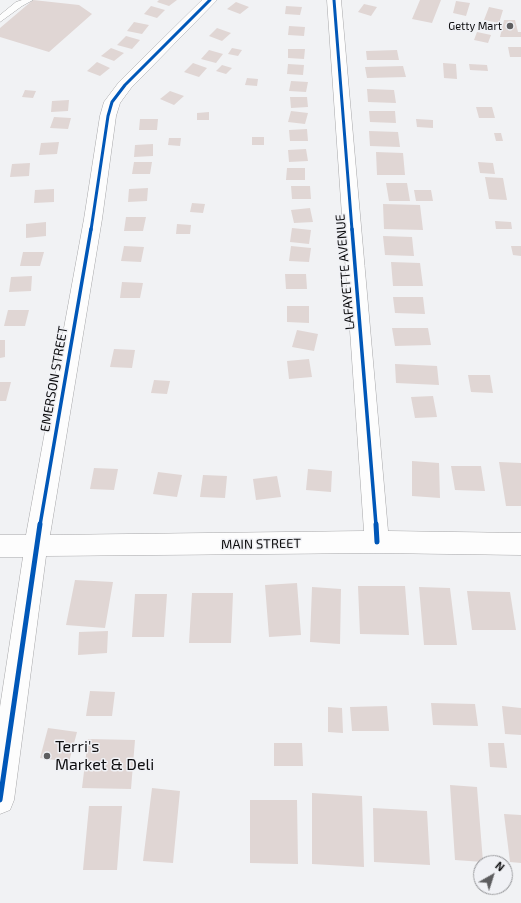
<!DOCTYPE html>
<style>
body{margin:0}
#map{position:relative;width:521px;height:903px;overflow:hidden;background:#f1f2f4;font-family:"Exo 2",sans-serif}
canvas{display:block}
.north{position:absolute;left:473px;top:855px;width:40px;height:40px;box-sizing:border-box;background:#f0f1f5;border:1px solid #959699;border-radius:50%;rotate:39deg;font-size:11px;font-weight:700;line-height:16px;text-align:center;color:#0d0d0f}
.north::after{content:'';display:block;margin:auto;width:14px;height:18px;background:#5d5d5f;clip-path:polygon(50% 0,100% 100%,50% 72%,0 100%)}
</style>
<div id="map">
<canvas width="521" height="903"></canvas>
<div class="north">N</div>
</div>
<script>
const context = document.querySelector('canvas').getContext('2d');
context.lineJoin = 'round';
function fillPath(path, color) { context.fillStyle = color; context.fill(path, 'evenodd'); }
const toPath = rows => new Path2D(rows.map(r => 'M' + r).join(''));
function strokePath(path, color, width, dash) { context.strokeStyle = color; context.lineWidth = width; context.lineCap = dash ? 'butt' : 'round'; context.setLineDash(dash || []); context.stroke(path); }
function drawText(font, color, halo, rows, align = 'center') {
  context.font = font + ' "Exo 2",sans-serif'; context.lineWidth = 3; context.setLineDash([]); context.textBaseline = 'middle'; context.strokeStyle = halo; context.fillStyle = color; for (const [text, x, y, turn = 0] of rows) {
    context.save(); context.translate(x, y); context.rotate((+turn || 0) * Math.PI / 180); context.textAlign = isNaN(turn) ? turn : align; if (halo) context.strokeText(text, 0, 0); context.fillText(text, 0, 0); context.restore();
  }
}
fillPath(toPath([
 [33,0,79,5,92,14,49,52,0,37,0,28],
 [159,0,177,0,169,6,157,2],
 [420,0,441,0,432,23,412,19],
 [456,1,470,3,466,16,453,13],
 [236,2,249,7,240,14,227,9],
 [364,4,377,7,371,16,358,12],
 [151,6,165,10,157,18,144,14],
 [286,6,302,7,300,15,285,14],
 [489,7,503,10,499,23,484,20],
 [504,20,515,20,518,32,521,32,521,37,500,37],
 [134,22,149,25,142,34,127,31],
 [289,26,305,27,304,36,288,35],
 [217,28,231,33,222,41,209,36],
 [477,32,491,35,488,43,474,40],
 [126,36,140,40,132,49,117,45],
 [508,47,521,47,521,57,510,57],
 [111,48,124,53,114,61,101,56],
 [232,48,242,50,238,56,228,54],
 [288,49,305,49,304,59,288,58],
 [209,50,223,54,216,63,201,59],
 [397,50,399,60,367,60,366,51],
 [97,62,110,68,100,76,87,71],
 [193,63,207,68,199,77,184,72],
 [443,63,456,64,457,79,444,78],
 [288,64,304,65,303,75,287,74],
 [469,64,487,65,488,71,470,70],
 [222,65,232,68,226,74,216,71],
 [403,66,406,77,367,78,365,67],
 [247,78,258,79,257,86,245,85],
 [291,81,308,82,306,92,289,91],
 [367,89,394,90,396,103,368,102],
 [25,90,36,91,33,98,22,97],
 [170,91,184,96,174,105,160,99],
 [290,97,307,97,308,107,291,108],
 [69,100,68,111,51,112,52,101],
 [476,107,492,107,495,118,479,118],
 [291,111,308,113,305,124,288,122],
 [369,111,395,111,396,123,370,122],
 [209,112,209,120,197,120,197,113],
 [54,117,71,118,68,129,50,128],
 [140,119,158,119,157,130,139,130],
 [416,119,433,120,433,128,417,127],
 [307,129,308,141,290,141,289,130],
 [369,131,398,132,400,147,370,146],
 [494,133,501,133,503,141,496,141],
 [252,137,264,137,264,145,252,145],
 [169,138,181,138,180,146,168,145],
 [59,142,57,154,39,155,41,143],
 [153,144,153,156,134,157,135,145],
 [306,149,308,161,289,162,288,150],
 [376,152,403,153,405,175,377,175],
 [134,162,152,162,150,174,132,174],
 [478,162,493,163,495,174,480,173],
 [30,163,29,176,10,177,12,164],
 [287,168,305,168,305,180,286,180],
 [485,177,503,178,507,200,489,199],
 [386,183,407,183,410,201,389,201],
 [291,186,310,186,311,199,292,199],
 [148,188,147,201,128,202,129,189],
 [54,189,54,202,34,203,35,190],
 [414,190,431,190,433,201,416,201],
 [192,203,205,204,203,213,190,212],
 [383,204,420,205,423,230,384,229],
 [310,208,313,222,294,223,291,210],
 [126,217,146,217,143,231,124,231],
 [495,221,511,222,512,229,496,229],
 [46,222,46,236,26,238,26,224],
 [177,224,191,225,190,234,176,234],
 [292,228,311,230,309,244,290,242],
 [383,236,412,237,414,256,385,255],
 [124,246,144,247,141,262,121,261],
 [291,246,311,248,309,262,289,261],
 [511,246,521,246,521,256,513,255],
 [23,252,44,252,40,266,20,266],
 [391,262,420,263,423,286,393,286],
 [285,274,306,274,307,289,286,289],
 [32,276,31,291,9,292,11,277],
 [122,282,143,283,140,298,120,298],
 [393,297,423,297,425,314,395,313],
 [287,306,309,306,309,323,287,322],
 [8,310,29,310,25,326,4,326],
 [392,328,428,328,431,345,395,346],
 [297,330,318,334,314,351,292,347],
 [0,340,5,340,5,357,0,358],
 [114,349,135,350,132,368,110,367],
 [309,359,312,377,289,379,287,361],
 [395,364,437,366,439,385,396,383],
 [468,375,490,375,493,393,471,392],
 [154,380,170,381,167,394,151,393],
 [0,382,11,382,6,401,0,401],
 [433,396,437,417,415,418,411,397],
 [412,461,439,463,440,498,412,496],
 [499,462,521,463,521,506,506,506],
 [451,466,481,466,485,491,455,490],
 [94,468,118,469,114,490,90,489],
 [308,469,332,471,331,492,306,490],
 [158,472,182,475,177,497,153,494],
 [203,475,227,476,225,498,200,497],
 [277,476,281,497,256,500,253,479],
 [75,580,113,582,105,628,66,625],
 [297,583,301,635,269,637,265,585],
 [358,586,405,586,409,635,360,634],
 [312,587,341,589,340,644,310,642],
 [419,587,450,588,457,645,424,645],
 [467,591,510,592,516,630,472,630],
 [192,593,233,593,231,643,189,643],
 [135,594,167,594,164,637,132,637],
 [108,631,107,653,78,655,79,632],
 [90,691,115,692,112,716,86,716],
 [431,703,475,704,478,726,433,725],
 [387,706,389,731,352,731,350,707],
 [502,706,521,708,521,735,505,734],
 [328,707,342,708,343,733,328,732],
 [48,728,77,732,69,762,40,758],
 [88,739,135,740,131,789,82,788],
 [274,743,302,743,303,766,274,766],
 [488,743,504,743,507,768,490,767],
 [450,785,477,787,483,862,455,860],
 [152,788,180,791,173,863,143,861],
 [312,793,362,796,364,867,312,864],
 [250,800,297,800,298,864,250,863],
 [89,806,122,806,117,870,83,870],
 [373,808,427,811,430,865,374,862],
 [504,814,521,815,521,863,510,862]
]), '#e0d6d4');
const service = toPath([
 [22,0,33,0,22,6,0,22,0,15,16,2,22,0]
]);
const minor = toPath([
 [202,0,217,0,131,88,120,103,116,116,102,219,50,535,364,531,327,0,341,0,388,531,521,533,521,555,377,553,46,556,14,800,10,810,0,814,0,707,23,557,0,557,0,535,26,535,84,219,100,116,104,102,119,82,202,0]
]);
strokePath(service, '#a7a7a9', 1);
strokePath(minor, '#a7a7a9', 1);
fillPath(service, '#fdfdfd');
fillPath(minor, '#fdfdfd');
strokePath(toPath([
 [334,0,352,230],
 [91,230,108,116,112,102,125,85,210,0]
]), '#0057b8', 3);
strokePath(toPath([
 [352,229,376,525],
 [40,525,91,229]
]), '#0057b8', 3.5);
strokePath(toPath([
 [376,524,377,542],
 [0,800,40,524]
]), '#0057b8', 5);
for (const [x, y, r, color] of [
 [510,26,4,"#5d5d5f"],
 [47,756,4,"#5d5d5f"]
]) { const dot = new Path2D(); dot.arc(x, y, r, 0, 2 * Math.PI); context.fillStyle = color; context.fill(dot); strokePath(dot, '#f0f1f5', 1.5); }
drawText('11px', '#0d0d0f', '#f0f1f5', [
 ["Getty Mart",502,26]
], 'right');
drawText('13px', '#0d0d0f', '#f0f1f5', [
 ["LAFAYETTE AVENUE",345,272,-95],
 ["EMERSON STREET",54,379,-80],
 ["MAIN STREET",261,544,-1]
]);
drawText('16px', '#0d0d0f', '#f0f1f5', [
 ["Terri's",55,747],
 ["Market & Deli",55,765]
], 'left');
</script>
